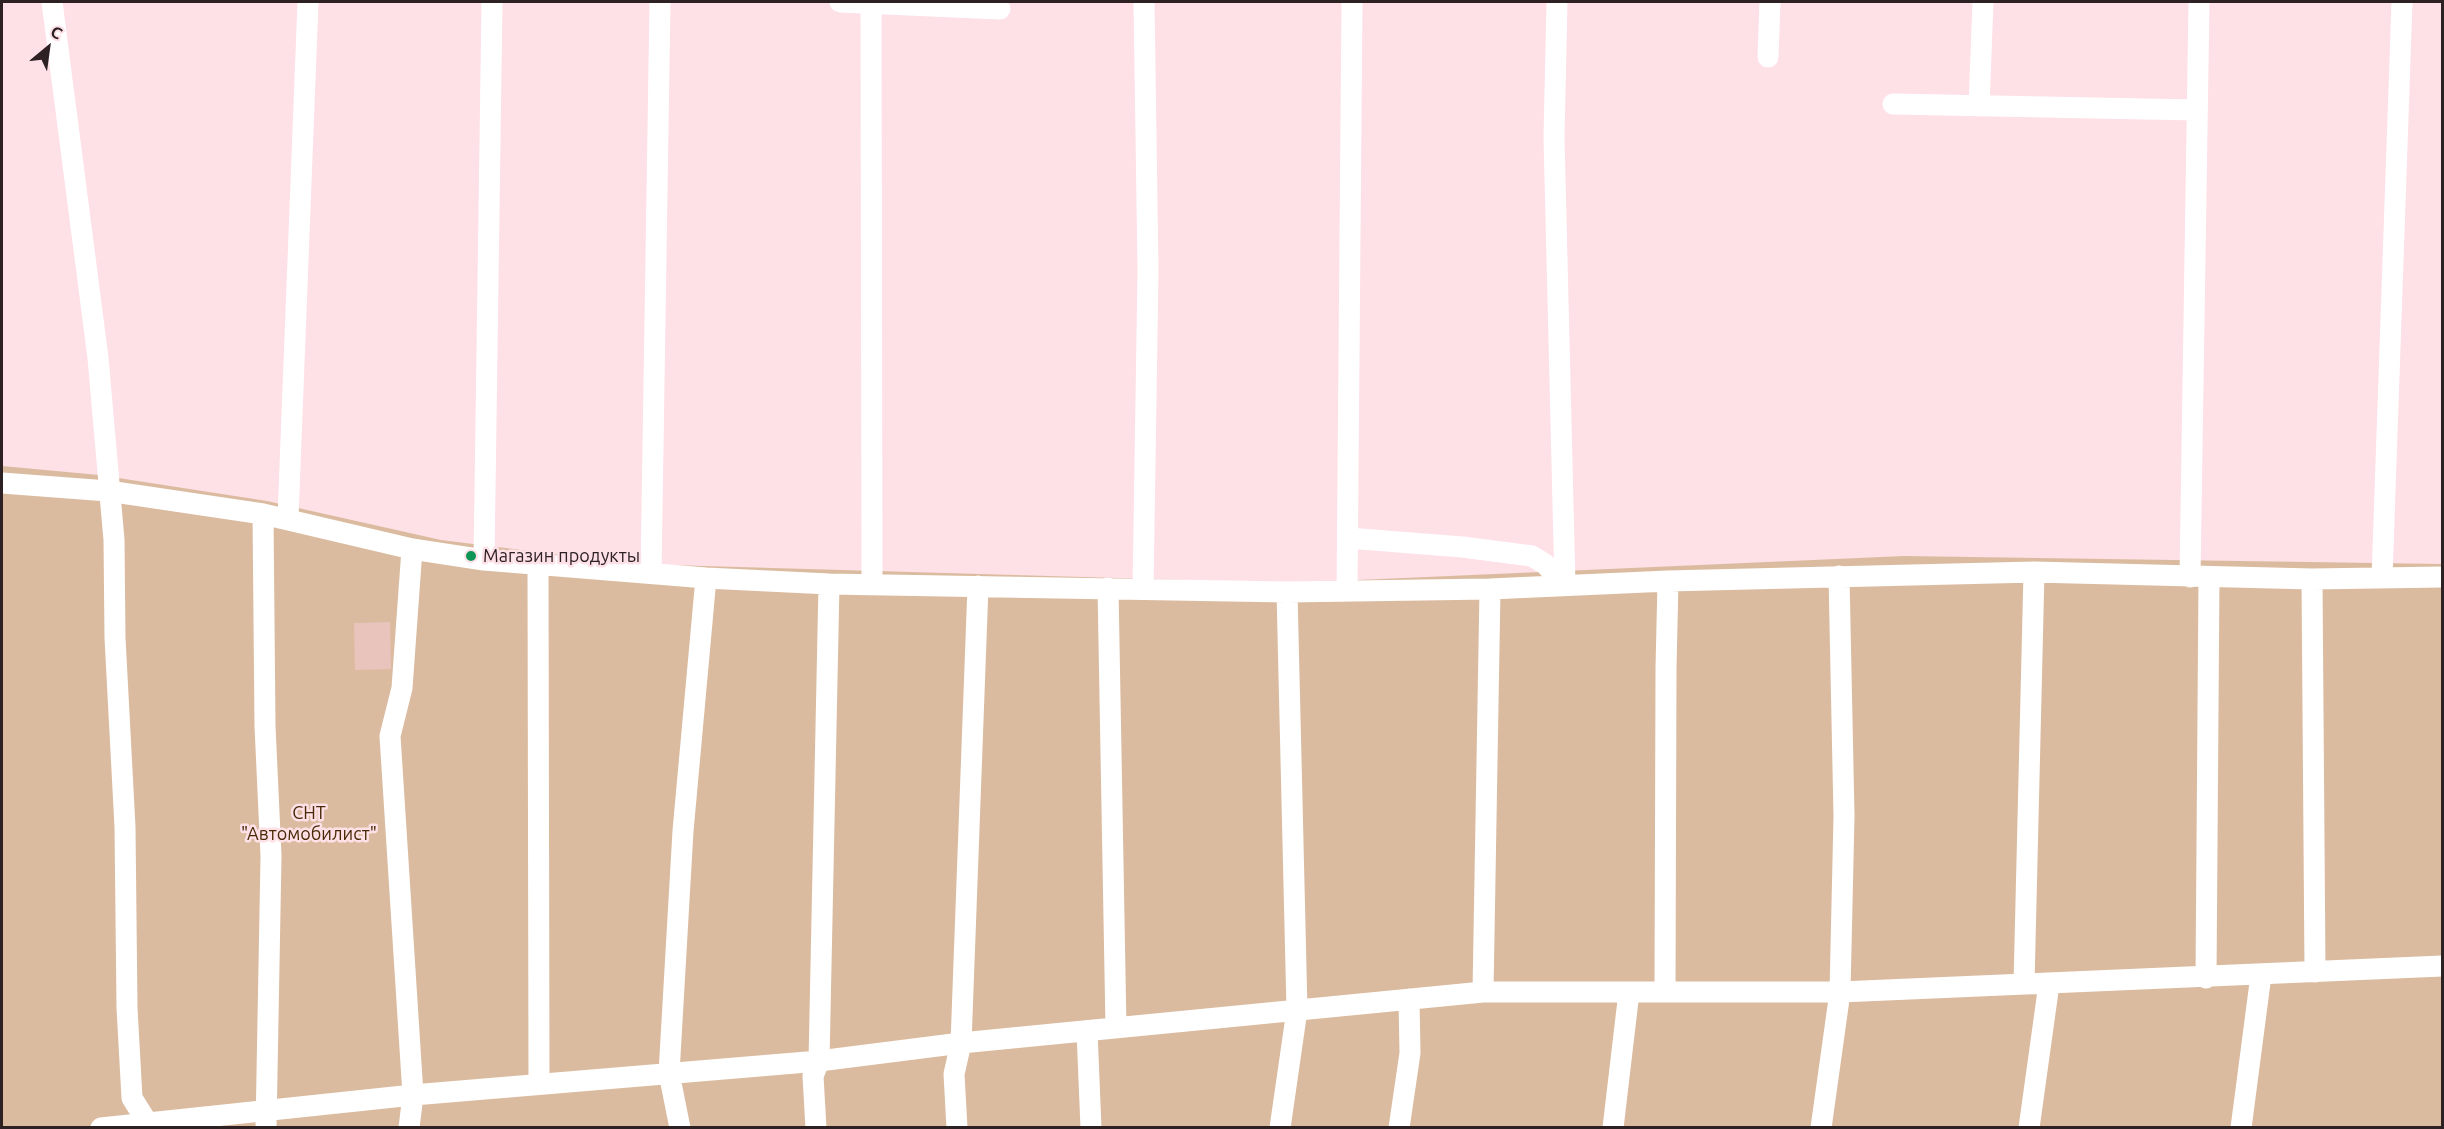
<!DOCTYPE html>
<meta charset="utf-8">
<style>
body{margin:0}
#map{position:relative;width:2444px;height:1129px;overflow:hidden;background:#fee0e7;font-family:Ubuntu,sans-serif}
canvas{display:block}
.frame{position:absolute;inset:0;border:3px solid #2e2124;pointer-events:none}
.north{position:absolute;left:18px;top:18px;width:60px;height:60px;-webkit-text-stroke:4px #fee0e7;paint-order:stroke;rotate:29deg;font-size:16px;font-weight:700;line-height:24px;text-align:center;color:#2e2124}
.north::after{content:'';display:block;margin:auto;width:21px;height:27px;background:#2e2124;clip-path:polygon(50% 0,100% 100%,50% 72%,0 100%)}
</style>
<div id="map">
<canvas width="2444" height="1129"></canvas>
<div class="frame"></div>
<div class="north">С</div>
</div>
<script>
const context = document.querySelector('canvas').getContext('2d');
context.lineJoin = 'round';
function fillPath(path, color) { context.fillStyle = color; context.fill(path, 'evenodd'); }
const toPath = rows => new Path2D(rows.map(r => 'M' + r).join(''));
function strokePath(path, color, width, dash) { context.strokeStyle = color; context.lineWidth = width; context.lineCap = dash ? 'butt' : 'round'; context.setLineDash(dash || []); context.stroke(path); }
function drawText(font, color, halo, rows, align = 'center') {
  context.font = font + ' Ubuntu,sans-serif'; context.lineWidth = 5; context.setLineDash([]); context.textBaseline = 'middle'; context.strokeStyle = halo; context.fillStyle = color; for (const [text, x, y, turn = 0] of rows) {
    context.save(); context.translate(x, y); context.rotate((+turn || 0) * Math.PI / 180); context.textAlign = isNaN(turn) ? turn : align; if (halo) context.strokeText(text, 0, 0); context.fillText(text, 0, 0); context.restore();
  }
}
fillPath(toPath([
 [2,466,99,475,267,501,441,540,635,564,1290,583,1904,556,2442,564,2442,1127,2,1127]
]), '#dbbb9f');
fillPath(toPath([
 [390,622,391,669,355,670,354,623]
]), '#e8c4bc');
strokePath(toPath([
 [52,2,98,358,114,540,115,638,125,827,127,1008,132,1098,147,1122,146,1128],
 [840,2,1000,9],
 [1557,2,1554,137,1565,585],
 [871,5,872,583],
 [1768,57,1770,2],
 [1893,104,2196,110],
 [1979,106,1983,2],
 [2,483,108,491,263,514,412,549,484,560,706,578,829,584,1287,592,1490,589,1668,581,2034,572,2312,579,2442,577],
 [263,514,265,726,271,856,266,1128],
 [288,518,308,2],
 [1348,538,1462,547,1532,556,1545,564,1565,585],
 [484,560,492,2],
 [538,565,539,1084],
 [651,573,660,2],
 [2190,577,2199,2],
 [2382,578,2402,2],
 [2312,579,2315,972],
 [1108,588,1116,1028],
 [1143,589,1148,271,1144,2],
 [1347,591,1352,2],
 [2206,978,2209,577],
 [2024,984,2034,572],
 [1483,992,1490,589],
 [1665,992,1666,668,1668,581],
 [1087,1031,1091,1128],
 [101,1128,413,1095,819,1061,961,1043,1483,992,1840,992,2442,966],
 [409,1128,413,1095,390,736,402,688,412,549],
 [680,1128,669,1073,683,831,706,578],
 [816,1128,813,1076,819,1061,829,584],
 [957,1128,954,1074,961,1043,978,586],
 [1280,1128,1297,1010,1287,592],
 [1399,1128,1410,1053,1409,999],
 [1613,1128,1629,992],
 [1821,1128,1840,992,1844,816,1839,576],
 [2029,1128,2049,984],
 [2241,1128,2261,975]
]), '#fff', 21);
for (const [x, y, r, color] of [
 [471,556,6,"#0d9656"]
]) { const dot = new Path2D(); dot.arc(x, y, r, 0, 2 * Math.PI); context.fillStyle = color; context.fill(dot); strokePath(dot, '#fee0e7', 2); }
drawText('18px', '#2e2124', '#fee0e7', [
 ["Магазин продукты",483,556]
], 'left');
drawText('18px', '#482805', '#fee0e7', [
 ["СНТ",309,813],
 ["\"Автомобилист\"",309,834]
]);
</script>
